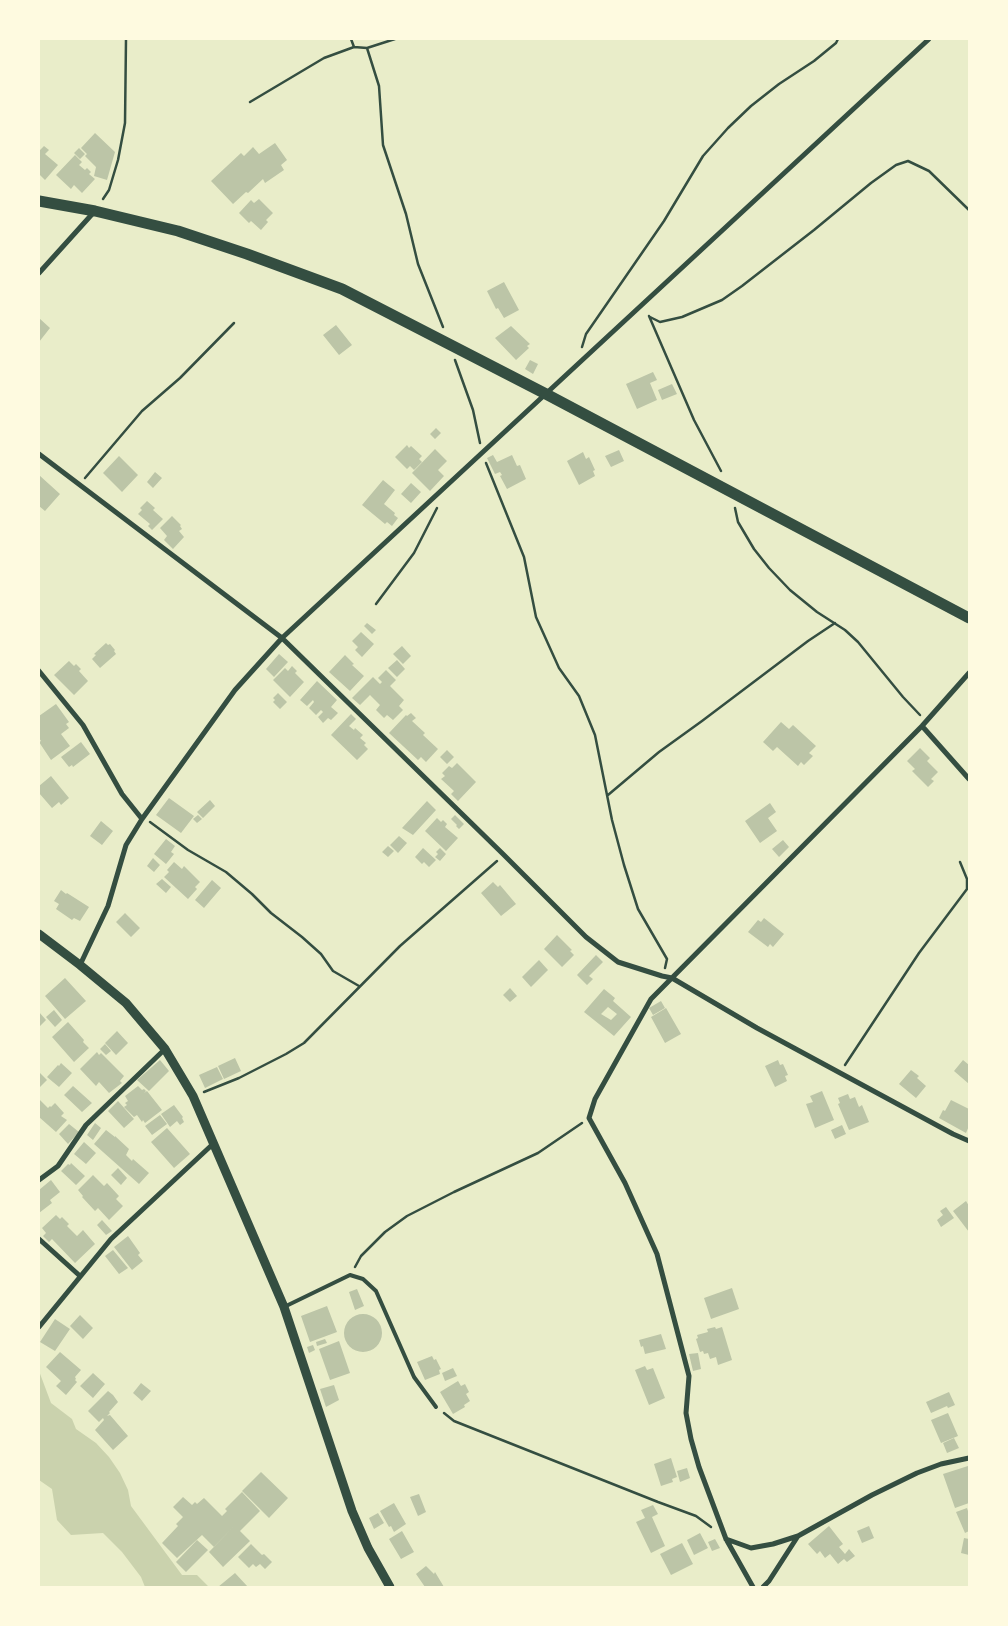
<!DOCTYPE html>
<style>
body{margin:0}
#map{position:relative;width:1008px;height:1626px;overflow:hidden;background:#e9edc9;font-family:Figtree,sans-serif}
canvas{display:block}
.frame{position:absolute;inset:0;border:40px solid #fefae0;pointer-events:none}
</style>
<div id="map">
<canvas width="1008" height="1626"></canvas>
<div class="frame"></div>
</div>
<script>
const context = document.querySelector('canvas').getContext('2d');
context.lineJoin = 'round';
function fillPath(path, color) { context.fillStyle = color; context.fill(path, 'evenodd'); }
const toPath = rows => new Path2D(rows.map(r => 'M' + r).join(''));
function strokePath(path, color, width, dash) { context.strokeStyle = color; context.lineWidth = width; context.lineCap = dash ? 'butt' : 'round'; context.setLineDash(dash || []); context.stroke(path); }
fillPath(toPath([
 [39,1371,51,1403,72,1419,76,1429,96,1443,109,1457,120,1473,128,1490,131,1506,182,1575,197,1575,209,1587,145,1587,141,1577,122,1552,103,1533,71,1535,57,1520,52,1489,39,1480]
]), '#cad2ad');
fillPath(toPath([
 [95,133,115,152,107,180,94,176,96,167,85,156,87,154,81,148],
 [275,143,287,160,281,165,284,170,265,183,263,179,248,193,246,192,233,204,211,181,241,153,244,156,253,147,259,154],
 [44,146,49,150,45,154,58,165,45,180,39,174,39,151],
 [79,148,85,154,80,159,74,153],
 [75,155,82,162,79,165,85,170,87,168,91,172,89,174,95,179,82,193,74,185,71,189,56,175],
 [259,199,273,213,266,220,268,222,261,230,251,221,249,223,239,213,251,200,254,203],
 [504,282,519,310,504,318,498,308,496,309,487,291],
 [39,318,50,328,39,342],
 [336,325,352,345,339,355,323,335],
 [511,326,530,344,527,346,529,348,516,360,495,338],
 [530,360,538,364,533,374,525,369],
 [653,372,657,380,650,383,657,400,637,409,626,384],
 [672,384,677,394,662,400,658,390],
 [436,428,441,433,435,439,430,434],
 [407,445,409,448,411,446,422,456,419,459,422,462,414,470,410,466,407,469,395,457],
 [435,449,447,461,438,470,444,476,430,491,412,473],
 [619,450,624,461,611,467,605,456],
 [583,452,586,459,589,457,595,470,593,471,595,476,579,485,567,461],
 [493,455,497,462,512,455,517,466,520,465,526,479,507,489,500,476,502,475,500,472,495,474,487,458],
 [119,456,138,475,122,492,103,473],
 [155,472,162,478,153,488,147,482],
 [39,475,60,494,45,511,39,506],
 [383,480,395,490,384,504,395,513,394,515,398,518,392,526,387,522,385,524,362,505],
 [411,483,421,492,411,503,401,494],
 [147,501,155,508,153,510,163,519,152,530,148,526,150,524,138,514,142,510,140,508],
 [172,516,181,525,180,526,182,529,179,531,184,537,173,549,164,540,167,536,160,528],
 [367,623,376,630,372,634,364,626],
 [361,632,374,644,362,657,355,650,358,647,352,641],
 [106,643,108,645,110,644,115,650,114,651,116,654,100,668,92,659,96,655,94,654],
 [402,646,411,656,403,664,393,654],
 [279,654,288,662,274,677,266,669],
 [345,655,354,664,352,665,364,676,350,691,329,672],
 [397,660,405,669,397,677,388,668],
 [69,661,74,666,76,664,81,669,79,671,88,681,74,695,54,675],
 [292,666,297,671,295,673,304,682,290,697,273,680,285,668,288,671],
 [386,670,396,680,390,686,404,700,399,706,403,710,393,720,387,715,384,718,376,710,380,705,370,695,360,705,352,698,373,677,380,684,382,682,378,678],
 [317,681,337,700,331,707,338,713,331,720,328,718,323,723,318,717,323,712,321,710,316,715,309,708,314,702,313,700,307,706,300,700],
 [278,693,287,702,280,709,273,702,275,700,273,698],
 [56,704,69,722,66,724,69,728,61,734,70,746,51,760,39,742,41,741,39,738,39,716],
 [411,713,416,718,412,721,425,733,423,735,438,749,426,762,421,757,418,760,389,733,406,715,407,716],
 [351,714,356,719,349,726,354,730,355,728,363,735,360,738,366,743,364,745,368,749,357,760,331,735],
 [781,722,789,729,793,725,816,746,809,753,813,756,804,765,801,762,798,766,777,747,773,751,763,742],
 [81,742,90,754,73,767,72,765,69,767,61,757],
 [920,748,930,758,927,761,938,772,931,779,934,781,928,787,912,771,915,769,907,761],
 [447,750,454,757,447,764,440,757],
 [457,763,476,782,458,801,451,794,454,791,441,779,445,776,442,773,449,766,452,768],
 [51,776,69,798,61,805,59,802,52,808,39,793,39,786],
 [169,798,194,816,181,833,156,815],
 [210,800,215,806,203,818,197,812],
 [427,801,436,810,413,835,402,828],
 [770,803,776,812,768,818,777,831,760,843,745,821],
 [198,815,202,819,197,823,193,819],
 [455,815,464,824,459,829,456,826,457,825,451,819],
 [437,818,441,822,443,820,447,824,445,827,458,838,446,851,425,831],
 [101,821,113,831,102,845,90,836],
 [399,836,407,843,398,853,390,845],
 [166,839,175,846,171,852,174,854,166,864,154,854],
 [783,840,789,847,779,857,772,849],
 [388,846,394,851,388,857,382,852],
 [423,848,436,860,429,867,424,862,422,864,415,857],
 [440,848,446,854,440,861,435,857,438,854,436,852],
 [153,858,160,865,154,872,147,866],
 [174,862,182,869,184,866,200,882,195,887,197,889,188,899,164,877,169,872,167,870],
 [162,879,171,887,166,893,156,884],
 [212,880,221,888,204,908,195,900],
 [493,882,498,887,500,885,516,904,501,916,481,893],
 [61,890,66,894,67,893,89,907,80,921,74,918,72,920,56,909,59,904,54,901],
 [125,913,140,928,131,937,116,922],
 [764,918,784,934,773,947,770,944,768,947,748,932,758,920,761,922],
 [557,935,572,950,570,951,574,955,562,967,544,949],
 [596,955,603,962,589,976,593,979,587,985,577,975],
 [539,960,548,970,531,987,522,977],
 [65,978,86,1001,65,1019,45,996],
 [510,988,517,996,510,1002,503,995],
 [604,989,615,998,613,1001,631,1017,614,1036,584,1012],
 [608,1007,617,1014,611,1020,601,1014],
 [661,1001,665,1008,653,1015,649,1008],
 [666,1008,681,1034,665,1043,651,1017],
 [54,1010,62,1020,55,1027,46,1017],
 [39,1012,46,1020,39,1027],
 [68,1022,84,1040,83,1042,89,1048,74,1062,52,1037],
 [117,1031,128,1043,116,1055,105,1043],
 [105,1044,111,1051,106,1055,100,1049],
 [97,1052,99,1055,101,1053,124,1076,120,1081,122,1083,109,1093,99,1082,96,1086,80,1069],
 [235,1058,241,1071,224,1079,218,1066],
 [160,1060,169,1071,149,1091,137,1080],
 [778,1060,780,1065,783,1064,788,1075,785,1076,787,1081,775,1087,765,1066],
 [963,1060,969,1065,969,1084,954,1071],
 [61,1063,72,1073,59,1087,47,1077,58,1065,59,1066],
 [217,1067,223,1079,205,1088,199,1075],
 [911,1070,919,1076,917,1078,926,1086,916,1098,899,1084],
 [39,1072,47,1080,39,1088],
 [73,1086,92,1103,82,1112,64,1095],
 [138,1086,142,1090,144,1089,146,1091,144,1093,147,1091,162,1110,145,1123,143,1120,142,1122,137,1115,134,1117,124,1107,127,1105,125,1103,128,1101,125,1096],
 [822,1091,834,1120,815,1128,806,1104,813,1102,810,1096],
 [848,1094,850,1099,855,1097,859,1107,862,1105,869,1122,849,1130,838,1104,840,1103,838,1098],
 [39,1099,48,1108,50,1106,51,1107,55,1103,64,1113,61,1116,67,1120,56,1132,39,1117],
 [951,1100,969,1109,969,1126,966,1133,939,1118,943,1110,945,1111],
 [118,1101,134,1119,124,1128,108,1111],
 [174,1105,183,1117,182,1118,184,1122,180,1125,177,1121,170,1127,161,1114],
 [160,1115,167,1124,152,1135,145,1126],
 [95,1123,101,1128,93,1140,87,1135],
 [69,1124,79,1132,68,1144,59,1134],
 [842,1125,846,1134,835,1139,831,1130],
 [167,1128,190,1154,174,1168,151,1142],
 [106,1130,115,1137,115,1136,129,1149,126,1155,132,1161,133,1159,149,1173,139,1184,94,1144],
 [84,1142,96,1153,86,1164,74,1154],
 [71,1163,85,1176,76,1185,61,1171,68,1164,70,1165],
 [118,1168,127,1178,121,1185,111,1175],
 [93,1175,104,1186,107,1183,119,1196,116,1199,123,1206,109,1220,98,1208,95,1211,82,1197,83,1196,78,1190],
 [51,1180,60,1192,50,1200,52,1203,39,1213,39,1190],
 [966,1201,969,1206,969,1232,953,1211],
 [946,1207,954,1218,941,1227,937,1220,943,1215,940,1211],
 [56,1215,60,1219,62,1217,69,1224,67,1226,77,1236,83,1230,95,1244,75,1263,52,1239,49,1242,43,1236,46,1233,42,1228],
 [102,1220,112,1231,106,1235,97,1225],
 [128,1236,140,1253,138,1255,143,1261,132,1270,114,1247],
 [113,1250,128,1268,119,1274,105,1256],
 [732,1288,739,1309,711,1319,704,1298],
 [357,1289,364,1306,355,1310,349,1292],
 [327,1306,337,1332,310,1342,301,1316],
 '344 1333a19 19 0 1 1 38 0a19 19 0 1 1-38 0Z',
 [80,1315,93,1328,83,1339,70,1326],
 [55,1319,70,1329,55,1351,40,1342],
 [715,1327,716,1329,722,1327,732,1360,718,1365,716,1357,710,1359,708,1353,704,1354,703,1351,700,1352,696,1339,698,1338,697,1335,708,1332,707,1329],
 [661,1334,666,1349,645,1354,643,1346,641,1347,639,1340],
 [325,1339,327,1343,317,1346,316,1342],
 [339,1341,350,1373,330,1380,319,1349],
 [313,1345,315,1350,309,1353,307,1347],
 [60,1352,81,1370,75,1377,76,1379,75,1380,77,1382,66,1395,56,1386,61,1381,46,1367],
 [698,1353,701,1369,693,1371,689,1354],
 [432,1356,434,1360,436,1359,441,1369,439,1370,440,1374,425,1380,417,1362],
 [645,1366,647,1370,653,1368,665,1398,649,1405,635,1370],
 [453,1368,457,1376,445,1381,442,1373],
 [93,1373,105,1384,93,1398,80,1386],
 [458,1381,461,1386,465,1384,469,1392,466,1394,470,1401,464,1405,465,1407,453,1414,440,1392],
 [141,1383,151,1391,142,1401,133,1393],
 [334,1385,339,1400,326,1407,320,1389],
 [108,1391,113,1395,118,1402,109,1412,110,1413,107,1416,110,1415,128,1436,113,1450,95,1430,104,1420,103,1418,99,1422,88,1411],
 [949,1392,955,1405,948,1408,947,1406,931,1413,926,1402],
 [948,1413,958,1436,941,1443,931,1420],
 [954,1438,959,1448,947,1453,943,1443],
 [671,1458,677,1477,672,1479,673,1482,661,1486,654,1464],
 [968,1466,969,1470,969,1503,955,1508,943,1474],
 [687,1468,690,1478,680,1482,677,1471],
 [261,1472,288,1498,269,1518,242,1491],
 [242,1492,260,1511,240,1531,250,1541,223,1567,209,1552,235,1525,214,1547,202,1535,177,1558,162,1543,178,1526,176,1524,183,1517,173,1507,183,1497,192,1505,195,1502,197,1504,204,1498,222,1516,227,1511,225,1509],
 [419,1494,426,1512,418,1516,410,1497],
 [394,1503,406,1524,394,1532,391,1526,389,1527,380,1511],
 [653,1505,658,1514,652,1517,665,1546,651,1553,636,1522,645,1518,641,1510],
 [967,1508,969,1514,969,1531,965,1533,956,1512],
 [378,1513,384,1523,374,1529,369,1518],
 [829,1526,843,1544,839,1547,845,1554,849,1549,855,1556,847,1562,844,1559,838,1564,830,1554,825,1558,820,1551,817,1554,808,1544],
 [869,1526,874,1538,862,1543,857,1531],
 [402,1531,414,1552,401,1559,389,1539],
 [700,1533,708,1548,694,1555,687,1540],
 [964,1538,969,1539,969,1555,961,1553],
 [715,1539,720,1548,712,1551,708,1542],
 [197,1540,208,1550,186,1572,176,1562],
 [682,1543,693,1564,671,1575,660,1554],
 [251,1544,262,1555,264,1554,272,1562,265,1569,260,1564,256,1567,253,1564,249,1568,238,1557],
 [426,1566,434,1574,435,1572,444,1587,425,1587,416,1574],
 [235,1573,248,1587,218,1587]
]), '#bcc5a7');
strokePath(toPath([
 [351,39,354,47,367,48,379,86,383,145,406,214,418,264,443,327],
 [367,48,395,39],
 [250,102,324,58,354,47],
 [103,199,109,190,118,160,125,123,126,39],
 [649,316,694,420,721,471],
 [650,317,660,322,682,317,722,300,742,286,814,230,871,183,896,165,908,161,929,171,969,210],
 [582,347,586,334,664,221,703,156,728,128,751,106,779,84,814,61,836,43,838,39],
 [455,360,473,410,480,443],
 [486,463,524,557,536,617,559,668,579,696,595,735,612,820,624,865,638,909,667,959,665,968],
 [85,478,142,411,180,378,234,323],
 [735,508,738,522,754,549,769,568,790,590,817,612,845,630,858,642,903,697,920,715],
 [376,604,414,553,437,508],
 [608,795,659,752,702,721,808,641,835,623],
 [150,822,188,850,226,872,252,894,271,913,302,937,321,954,333,971,359,986],
 [845,1065,919,953,967,889,967,879,960,862],
 [204,1092,239,1078,286,1054,304,1043,400,946,497,861],
 [355,1267,361,1256,385,1232,407,1216,454,1192,538,1153,582,1123],
 [444,1413,454,1421,658,1502,696,1516,711,1527]
]), '#344e41', 2.5);
strokePath(toPath([
 [284,1307,350,1275,363,1279,376,1291,414,1377,436,1407]
]), '#344e41', 4);
strokePath(toPath([
 [39,273,94,212],
 [39,454,282,638,504,855,586,937,618,962,662,976,672,978,757,1028,953,1134,969,1141],
 [39,671,83,725,122,794,142,819],
 [922,726,969,779],
 [80,965,108,906,126,845,142,819,235,690,282,638,929,39],
 [39,1180,58,1166,86,1125,165,1049],
 [39,1239,80,1276],
 [39,1327,111,1239,214,1143],
 [726,1539,751,1548,773,1544,798,1536],
 [753,1587,726,1539,699,1467,691,1439,686,1413,689,1376,657,1254,625,1183,589,1118,595,1099,651,999,922,726,969,673],
 [763,1587,769,1581,798,1536,872,1495,917,1473,941,1464,969,1458]
]), '#344e41', 5);
strokePath(toPath([
 [39,934,80,965,126,1003,165,1049,193,1096,284,1307,352,1511,368,1548,390,1587]
]), '#344e41', 9);
strokePath(toPath([
 [39,201,95,211,178,231,247,254,342,289,546,394,969,618]
]), '#344e41', 11);
</script>
